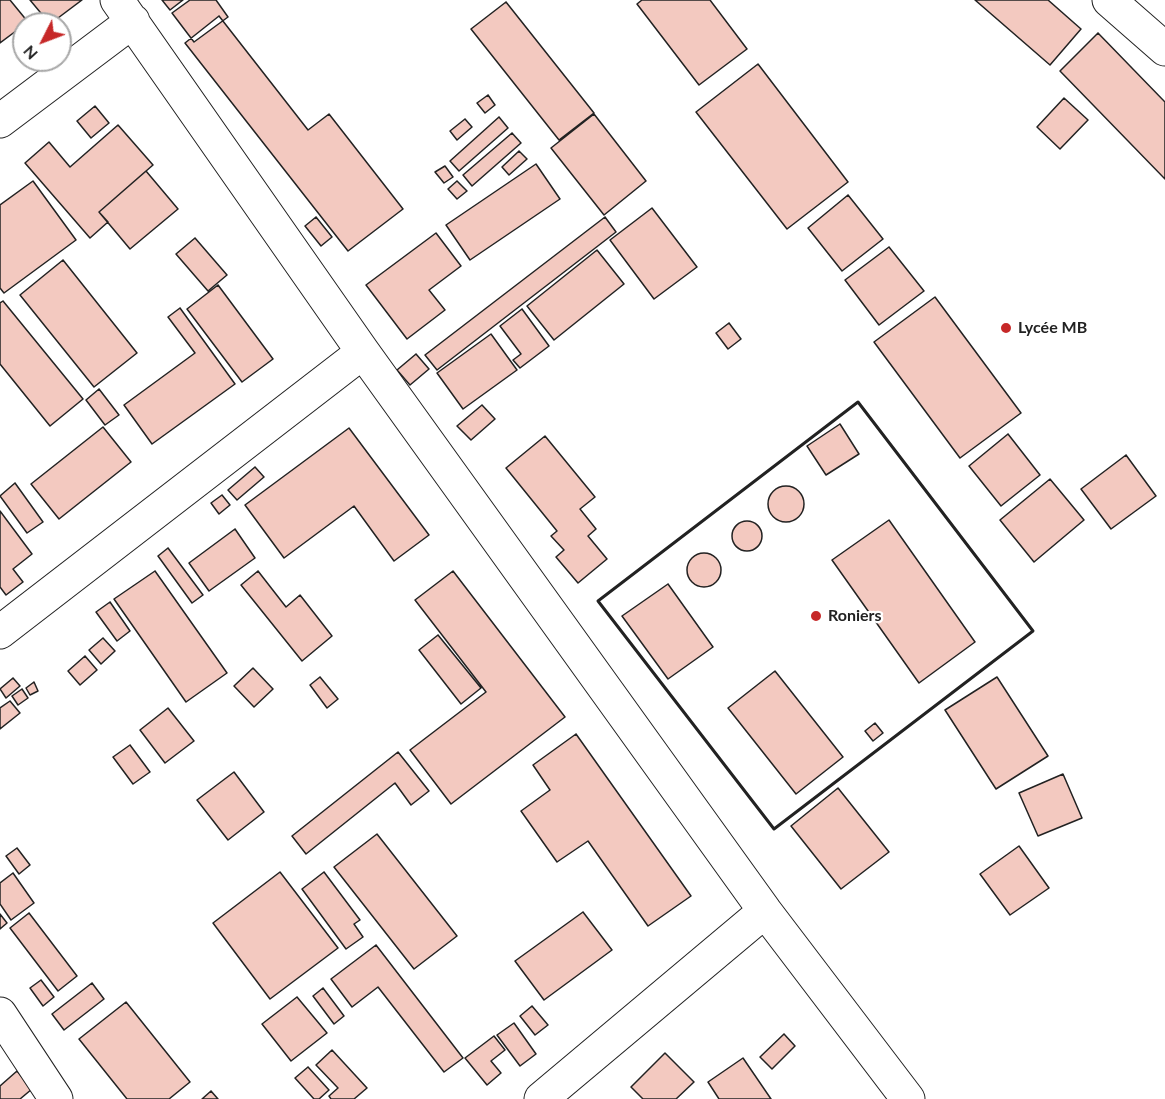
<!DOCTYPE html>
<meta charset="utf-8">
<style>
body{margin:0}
#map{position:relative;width:1165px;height:1099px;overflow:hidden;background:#fff;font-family:Lato,sans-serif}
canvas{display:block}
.north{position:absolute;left:12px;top:12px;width:60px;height:60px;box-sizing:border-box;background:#fff;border:2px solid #a7a7a7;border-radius:50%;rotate:228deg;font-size:16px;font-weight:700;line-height:24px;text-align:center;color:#222}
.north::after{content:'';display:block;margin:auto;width:21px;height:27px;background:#c62828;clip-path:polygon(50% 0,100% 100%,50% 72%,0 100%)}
</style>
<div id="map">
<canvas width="1165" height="1099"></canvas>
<div class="north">N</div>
</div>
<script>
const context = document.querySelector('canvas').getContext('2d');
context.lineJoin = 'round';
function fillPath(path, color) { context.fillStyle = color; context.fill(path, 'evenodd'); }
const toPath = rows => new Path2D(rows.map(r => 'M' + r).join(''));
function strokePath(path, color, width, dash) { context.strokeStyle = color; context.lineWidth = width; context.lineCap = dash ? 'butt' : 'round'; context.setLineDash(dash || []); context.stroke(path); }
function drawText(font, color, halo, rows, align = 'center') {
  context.font = font + ' Lato,sans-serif'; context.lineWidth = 4.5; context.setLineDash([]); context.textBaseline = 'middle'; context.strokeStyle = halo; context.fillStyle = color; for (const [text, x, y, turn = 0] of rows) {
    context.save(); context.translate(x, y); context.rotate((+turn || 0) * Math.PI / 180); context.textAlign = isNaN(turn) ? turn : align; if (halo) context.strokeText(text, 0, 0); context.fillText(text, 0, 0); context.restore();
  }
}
const building = toPath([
 [0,0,10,0,28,22,0,43,0,0],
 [30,0,82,0,50,24,30,0],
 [162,0,183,0,170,10,162,0],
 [190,0,216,0,228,17,194,42,172,13,190,0],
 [642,0,710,0,747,49,699,85,637,4,642,0],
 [975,0,1048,0,1081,29,1050,65,975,0],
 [506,2,594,113,559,140,471,29,506,2],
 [219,16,308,130,329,114,403,209,348,251,185,43,219,16],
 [1098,33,1165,102,1165,179,1060,71,1098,33],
 [758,64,848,182,787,229,696,112,758,64],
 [488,95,495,105,485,113,477,103,488,95],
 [1064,98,1088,120,1060,149,1037,127,1064,98],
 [95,106,109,123,91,138,77,121,95,106],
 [594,114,646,181,604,215,551,148,594,114],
 [499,117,508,128,459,171,450,161,499,117],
 [465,119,472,127,457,140,450,131,465,119],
 [118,125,153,165,99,212,108,222,90,238,25,163,49,142,70,167,118,125],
 [512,133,521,143,472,186,463,175,512,133],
 [519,151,527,159,509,175,502,167,519,151],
 [536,164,560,199,470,260,446,225,536,164],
 [445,166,453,177,444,183,435,172,445,166],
 [146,171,178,209,130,249,99,212,146,171],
 [33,181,76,240,4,293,0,288,0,205,33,181],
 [457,181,467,191,457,199,448,189,457,181],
 [848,195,883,239,842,271,808,228,848,195],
 [652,208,697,267,654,299,610,240,652,208],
 [316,217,332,237,321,246,305,226,316,217],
 [605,217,616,232,437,370,425,355,605,217],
 [436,233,461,266,429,290,445,310,407,339,366,285,436,233],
 [195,238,227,275,208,291,176,254,195,238],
 [889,247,924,291,879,325,845,280,889,247],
 [597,250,624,284,554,340,527,306,597,250],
 [63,260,137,353,94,387,20,295,63,260],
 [218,285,273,359,242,382,187,309,218,285],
 [935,297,1021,413,960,458,874,342,935,297],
 [3,301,83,399,50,426,0,364,0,303,3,301],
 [180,308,235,384,152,444,124,405,195,353,168,317,180,308],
 [522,309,549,346,520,368,513,360,521,354,500,326,522,309],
 [729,323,741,339,728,349,716,333,729,323],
 [491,334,517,370,463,409,437,373,491,334],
 [416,354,429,369,410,385,397,370,416,354],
 [99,389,119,415,105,425,86,400,99,389],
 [482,405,495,419,471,440,457,426,482,405],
 [840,424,859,454,826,475,807,446,840,424],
 [103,427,131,462,59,519,31,484,103,427],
 [349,428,429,535,394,561,354,506,284,558,245,505,349,428],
 [1008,434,1040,475,1001,506,969,466,1008,434],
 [545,436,595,497,580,509,596,529,588,536,607,559,578,583,556,557,564,550,551,536,557,531,506,468,545,436],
 [1126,455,1156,496,1111,529,1081,489,1126,455],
 [255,467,264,477,237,500,228,490,255,467],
 [1050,479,1084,520,1034,562,1000,520,1050,479],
 [15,483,43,522,27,533,0,496,15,483],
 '768 504a18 18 0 1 1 36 0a18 18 0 1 1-36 0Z',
 [222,495,230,505,219,514,211,503,222,495],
 [0,511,32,554,13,569,23,582,6,595,0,587,0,511],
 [889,520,975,642,919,683,832,560,889,520],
 '732 536a15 15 0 1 1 30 0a15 15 0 1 1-30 0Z',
 [235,529,255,558,209,591,189,563,235,529],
 [168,548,203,595,192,603,158,556,168,548],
 '687 570a17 17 0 1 1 34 0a17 17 0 1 1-34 0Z',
 [155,571,227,673,186,702,114,599,155,571],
 [258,571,286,607,300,595,332,636,302,661,241,585,258,571],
 [453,571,565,717,451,804,410,750,486,692,415,600,453,571],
 [668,584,713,647,668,679,622,616,668,584],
 [110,602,130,631,117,641,96,612,110,602],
 [438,635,481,688,461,704,419,650,438,635],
 [103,638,115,651,101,664,89,650,103,638],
 [85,656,97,670,80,685,68,671,85,656],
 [253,668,273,689,254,707,234,686,253,668],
 [775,671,843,757,796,794,728,708,775,671],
 [320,677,338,699,327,708,310,685,320,677],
 [997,677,1048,756,996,789,945,710,997,677],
 [13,678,20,686,6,698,0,689,13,678],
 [34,682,38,691,30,695,26,688,34,682],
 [22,689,28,698,18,705,12,696,22,689],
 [10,701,20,713,0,729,0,708,10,701],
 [168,708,194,741,165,763,140,730,168,708],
 [875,723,883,733,873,741,865,731,875,723],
 [576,734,691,896,648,926,588,841,557,862,521,811,550,790,533,765,576,734],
 [130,745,150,772,133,784,113,757,130,745],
 [398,752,429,791,411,805,395,783,306,854,292,836,398,752],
 [234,772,264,812,228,840,197,800,234,772],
 [1063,774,1082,818,1038,836,1019,793,1063,774],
 [838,788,889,852,841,889,791,826,838,788],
 [377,834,457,936,414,969,334,867,377,834],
 [1019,846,1049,888,1010,915,980,874,1019,846],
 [17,848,30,865,19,874,6,856,17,848],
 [280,872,338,948,270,999,213,923,280,872],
 [324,872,360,920,354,924,363,937,346,949,302,889,324,872],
 [13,873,34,903,11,920,0,904,0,883,13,873],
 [583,912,612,950,544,1000,515,961,583,912],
 [29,913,77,976,58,991,10,928,29,913],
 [0,914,7,923,0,929,0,914],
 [376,945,463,1058,444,1072,378,987,352,1007,331,979,376,945],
 [41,980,54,997,43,1006,30,988,41,980],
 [92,983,104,999,64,1030,52,1014,92,983],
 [323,988,344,1016,334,1024,313,996,323,988],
 [297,997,327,1033,291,1061,262,1024,297,997],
 [126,1002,190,1082,169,1099,127,1099,79,1039,126,1002],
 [532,1006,548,1025,535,1035,520,1016,532,1006],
 [514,1023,536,1054,520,1066,497,1035,514,1023],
 [784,1034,795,1046,772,1069,760,1057,784,1034],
 [494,1036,505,1050,491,1061,501,1073,487,1085,465,1058,494,1036],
 [332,1050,367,1088,354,1099,331,1099,329,1096,338,1088,316,1065,332,1050],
 [665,1053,694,1082,676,1099,643,1099,631,1087,665,1053],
 [743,1058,771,1099,719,1099,708,1082,743,1058],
 [308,1067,329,1090,319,1099,314,1099,295,1078,308,1067],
 [17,1071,32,1089,20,1099,0,1099,0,1086,17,1071],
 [211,1091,218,1099,202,1099,211,1091]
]);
fillPath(building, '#f3c9c0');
strokePath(building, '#222', 1.5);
const street = toPath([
 [117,0,363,352,765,911,908,1099],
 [1109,0,1165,49],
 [0,121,133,21],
 [0,632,363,352],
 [0,1014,56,1099],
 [541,1099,765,911]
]);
strokePath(street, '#222', 35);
strokePath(street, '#fff', 33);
strokePath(toPath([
 [858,402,1033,631,774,829,598,601,858,402]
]), '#222', 3);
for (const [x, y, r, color] of [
 [1006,328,6,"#c62828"],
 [816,616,6,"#c62828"]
]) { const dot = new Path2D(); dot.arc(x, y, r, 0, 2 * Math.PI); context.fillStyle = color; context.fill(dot); strokePath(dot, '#fff', 2); }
drawText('bold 16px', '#222', '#fff', [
 ["Lycée MB",1018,328],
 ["Roniers",828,616]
], 'left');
</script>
